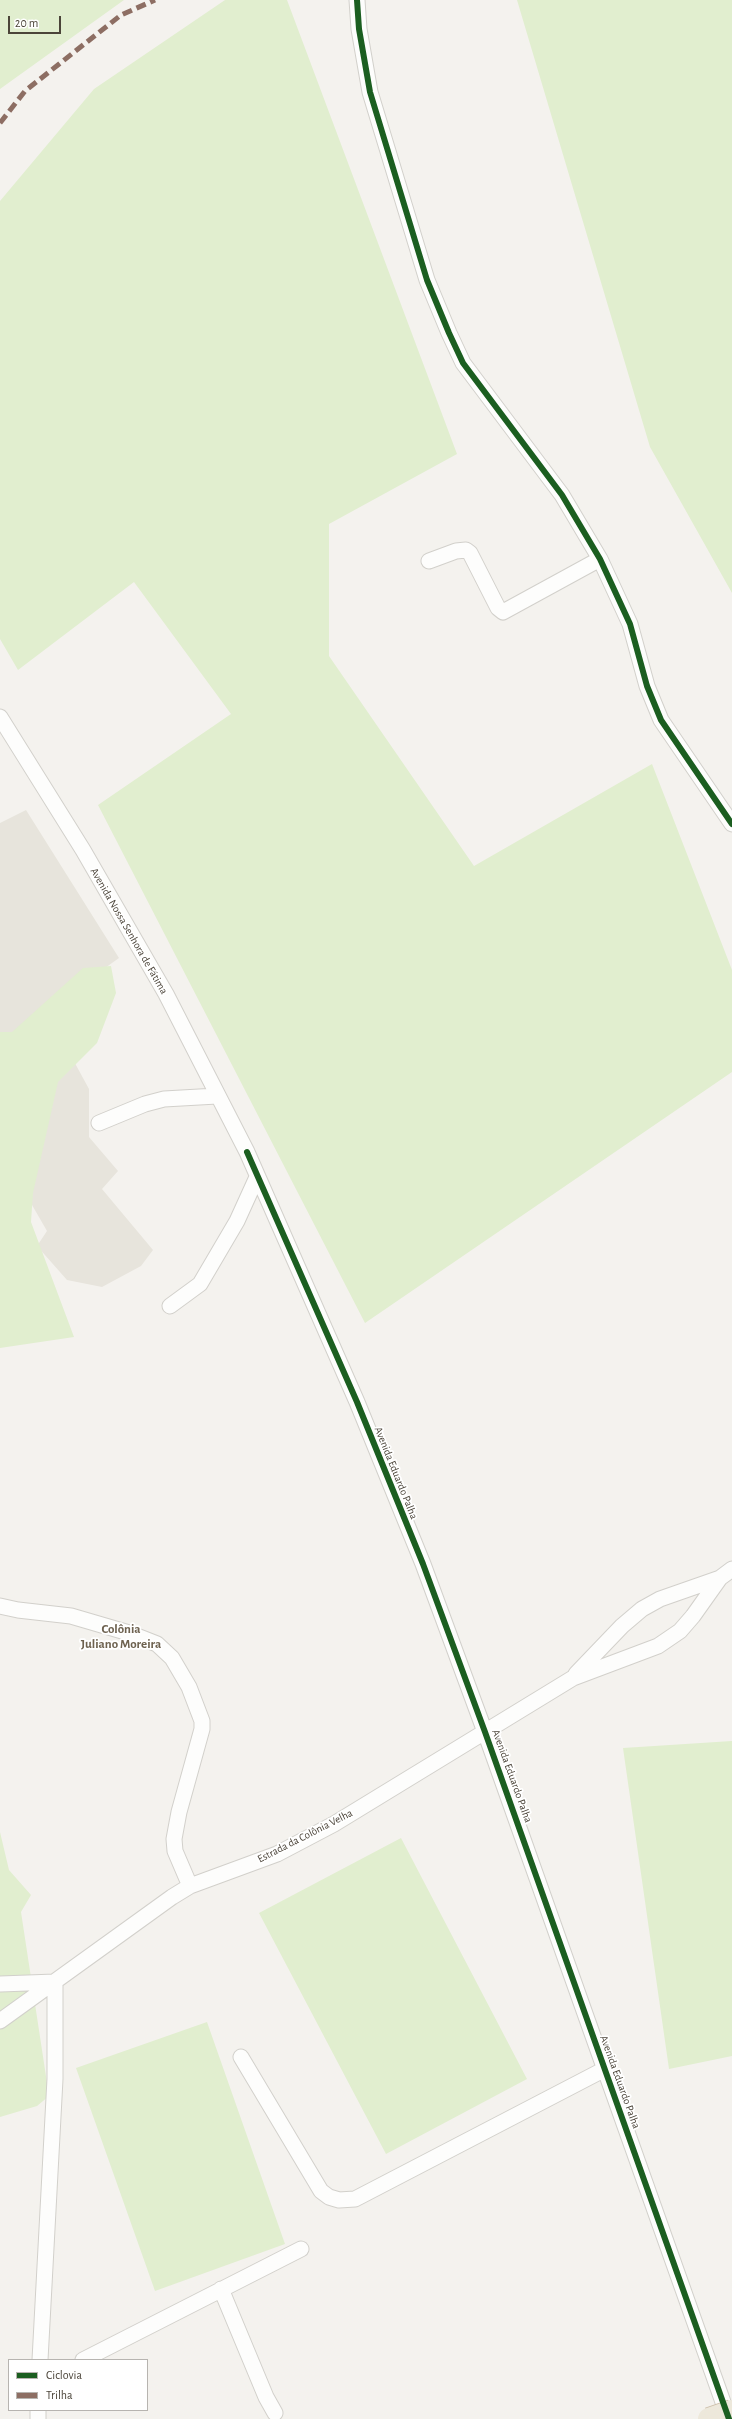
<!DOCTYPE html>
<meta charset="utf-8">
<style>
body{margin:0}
#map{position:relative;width:732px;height:2419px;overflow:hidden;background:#f4f2ee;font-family:"Alegreya Sans",sans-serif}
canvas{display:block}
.legend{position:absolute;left:8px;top:2359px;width:140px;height:52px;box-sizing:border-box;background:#fff;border:1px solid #b7b4b0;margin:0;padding:5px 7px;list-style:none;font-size:12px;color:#4b4439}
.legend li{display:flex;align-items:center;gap:8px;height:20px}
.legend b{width:20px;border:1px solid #b7b4b0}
.scale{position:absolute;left:8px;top:16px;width:53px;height:18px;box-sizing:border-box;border:2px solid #4b4439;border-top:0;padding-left:5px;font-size:12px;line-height:14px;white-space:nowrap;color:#4b4439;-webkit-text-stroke:3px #fff;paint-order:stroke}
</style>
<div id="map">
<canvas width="732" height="2419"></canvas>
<ul class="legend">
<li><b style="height:5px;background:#1b5e20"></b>Ciclovia</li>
<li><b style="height:5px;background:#8d6e63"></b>Trilha</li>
</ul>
<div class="scale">20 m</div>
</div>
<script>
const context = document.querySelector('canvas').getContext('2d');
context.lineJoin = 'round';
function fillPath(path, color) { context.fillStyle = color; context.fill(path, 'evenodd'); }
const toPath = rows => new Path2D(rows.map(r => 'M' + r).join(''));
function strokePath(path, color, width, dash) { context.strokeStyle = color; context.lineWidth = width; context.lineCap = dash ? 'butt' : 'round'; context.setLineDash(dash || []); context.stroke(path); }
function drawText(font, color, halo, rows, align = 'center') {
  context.font = font + ' "Alegreya Sans",sans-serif'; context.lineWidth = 3.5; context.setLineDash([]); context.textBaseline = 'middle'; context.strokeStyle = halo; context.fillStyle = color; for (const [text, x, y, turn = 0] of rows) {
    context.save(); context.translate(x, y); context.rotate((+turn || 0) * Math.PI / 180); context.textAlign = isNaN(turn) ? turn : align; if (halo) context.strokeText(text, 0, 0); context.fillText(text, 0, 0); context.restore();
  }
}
fillPath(toPath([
 [26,810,119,958,46,1010,89,1089,89,1137,118,1171,102,1189,153,1250,141,1266,102,1287,67,1280,37,1246,47,1231,13,1172,0,1111,0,823]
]), '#e7e4dc');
fillPath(toPath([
 [0,0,124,0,0,89],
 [225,0,287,0,457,454,329,524,329,656,474,866,652,764,732,970,732,1072,365,1323,98,805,231,714,134,582,18,670,0,639,0,201,94,89],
 [517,0,732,0,732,593,650,447],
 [111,966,116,993,97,1043,58,1082,33,1193,31,1222,74,1337,0,1348,0,1032,12,1032,83,968],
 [732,1741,732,2056,669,2069,623,1748],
 [0,1832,9,1870,31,1895,21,1912,49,2096,37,2106,0,2117],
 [401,1838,527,2079,386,2154,259,1913],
 [207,2022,285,2244,155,2291,76,2068]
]), '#e1eecf');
const street = toPath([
 [357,0,359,29,370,92,427,280,449,333,463,363,562,495,600,559,630,624,647,686,661,720,732,824],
 [429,561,456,551,466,550,470,553,498,608,503,612,600,559],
 [0,717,83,850,166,994,247,1152,357,1402,423,1564,485,1732,729,2419],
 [99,1123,145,1104,164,1099,217,1096],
 [170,1306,200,1284,237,1221,257,1177],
 [0,1606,18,1610,71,1616,129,1633,157,1644,172,1658,189,1687,202,1721,202,1729,179,1812,174,1839,175,1851,190,1886],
 [576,1674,622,1626,642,1609,660,1599,720,1578,732,1569],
 [0,1984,55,1982,55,2079,40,2360],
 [0,2021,172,1897,190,1886,277,1854,334,1824,573,1678,658,1646,680,1631,693,1616,720,1578],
 [241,2057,321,2191,329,2197,339,2200,355,2199,605,2069],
 [221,2289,266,2397,275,2413],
 [83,2360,301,2249],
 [38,2419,38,2410]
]);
strokePath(street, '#d2d0cb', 17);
strokePath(street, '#fdfdfc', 15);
const highwayBridge = toPath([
 [709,2419,732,2411]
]);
strokePath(highwayBridge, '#ccbfa9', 24, []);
strokePath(highwayBridge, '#ede8db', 22);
strokePath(toPath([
 [0,123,25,91,121,15,155,0]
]), '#8d6e63', 5, [10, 5]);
strokePath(toPath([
 [357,0,359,29,370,92,427,280,449,333,463,363,562,495,600,559,630,624,647,686,661,720,732,824],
 [247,1152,357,1402,423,1564,485,1732,729,2419]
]), '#1b5e20', 6);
drawText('11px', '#4b4439', '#fff', [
 ["Avenida Nossa Senhora de Fátima",129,931,60],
 ["Avenida Eduardo Palha",396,1473,68],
 ["Avenida Eduardo Palha",512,1776,70],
 ["Estrada da Colônia Velha",305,1836,-27],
 ["Avenida Eduardo Palha",620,2082,70]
]);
drawText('bold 13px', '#6e6250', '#fff', [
 ["Colônia",121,1629],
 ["Juliano Moreira",121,1644]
]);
</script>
